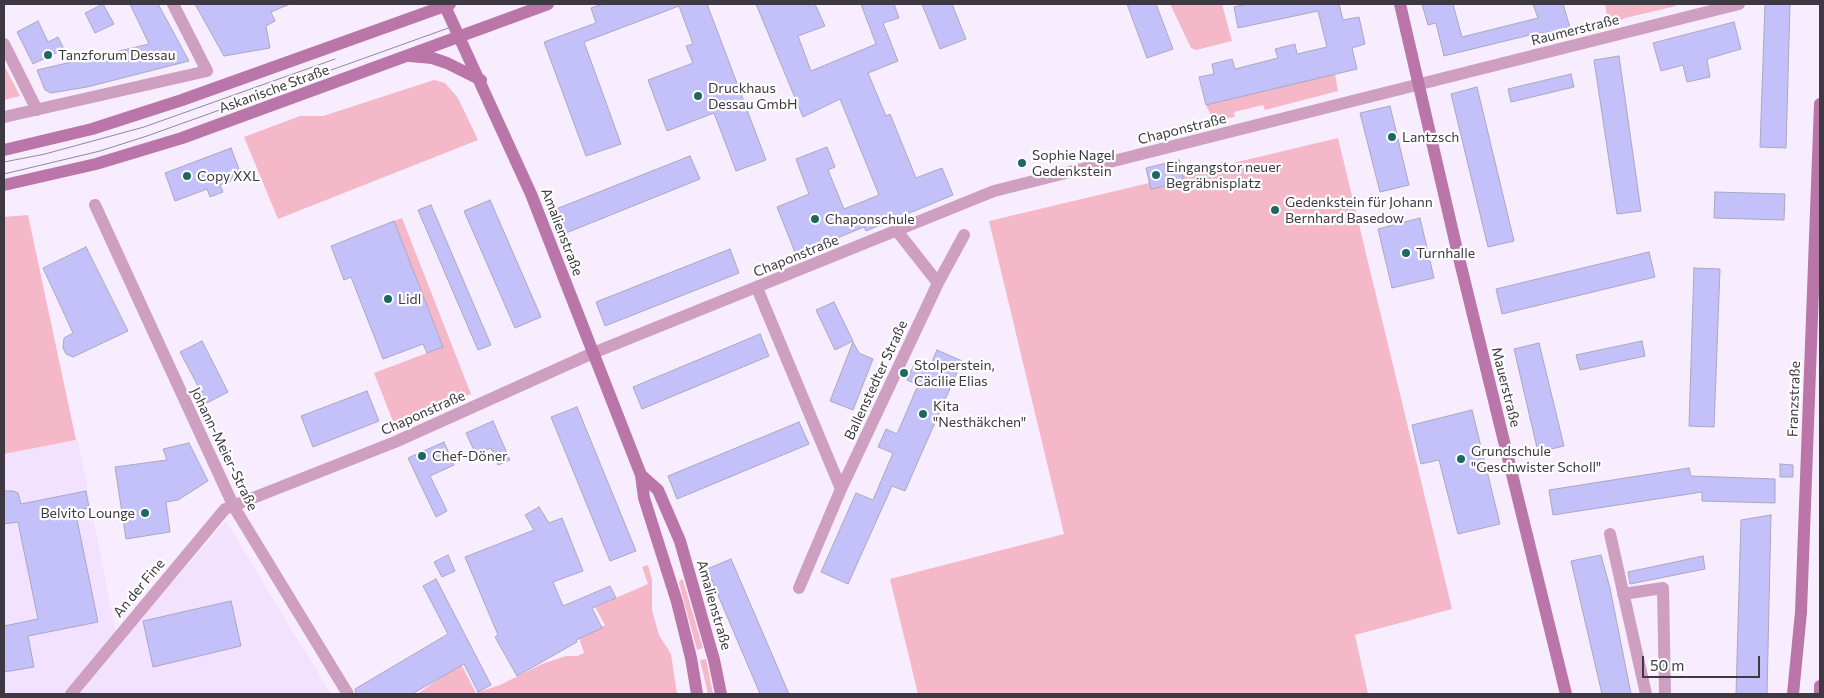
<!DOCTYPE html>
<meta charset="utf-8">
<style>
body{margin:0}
#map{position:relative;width:1824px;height:698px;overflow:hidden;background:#f7edfe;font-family:Commissioner,sans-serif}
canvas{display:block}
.frame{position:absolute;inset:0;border:5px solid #3d3841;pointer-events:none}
.scale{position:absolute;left:1642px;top:656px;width:118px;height:22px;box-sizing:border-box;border:2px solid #3d3841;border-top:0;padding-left:6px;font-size:15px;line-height:18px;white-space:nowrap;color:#3d3841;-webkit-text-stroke:4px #fefefe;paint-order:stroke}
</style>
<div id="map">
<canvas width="1824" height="698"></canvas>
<div class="frame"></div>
<div class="scale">50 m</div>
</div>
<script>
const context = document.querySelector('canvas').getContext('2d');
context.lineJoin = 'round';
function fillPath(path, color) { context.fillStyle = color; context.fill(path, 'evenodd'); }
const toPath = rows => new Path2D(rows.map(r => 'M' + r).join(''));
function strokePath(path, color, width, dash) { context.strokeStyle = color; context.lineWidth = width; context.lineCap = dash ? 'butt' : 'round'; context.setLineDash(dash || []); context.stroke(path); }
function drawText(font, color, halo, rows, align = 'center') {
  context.font = font + ' Commissioner,sans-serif'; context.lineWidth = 4.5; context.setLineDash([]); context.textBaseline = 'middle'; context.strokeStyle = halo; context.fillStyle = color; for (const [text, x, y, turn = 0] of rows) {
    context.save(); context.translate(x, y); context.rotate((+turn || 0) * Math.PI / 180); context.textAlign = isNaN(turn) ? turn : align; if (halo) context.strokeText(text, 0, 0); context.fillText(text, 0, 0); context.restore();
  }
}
fillPath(toPath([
 [78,440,118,644,226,521,331,694,4,694,4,454]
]), '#f3e2ff');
fillPath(toPath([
 [1170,4,1222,4,1232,41,1196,50,1191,48],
 [1605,4,1676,4,1676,6,1625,18,1611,25,1608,23],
 [4,65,20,96,4,100],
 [1335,74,1338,91,1265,110,1263,105,1234,112,1235,117,1213,120,1206,105],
 [434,80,445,83,458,98,478,140,278,219,244,137,300,116,323,116],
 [1338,138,1452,609,1355,635,1368,694,918,694,890,579,1064,534,989,221,1149,183,1146,168,1179,160,1183,175],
 [28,215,76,440,4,454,4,217],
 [402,218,471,394,394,424,374,373,443,347,394,221],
 [648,565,652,580,652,610,659,635,671,654,677,694,417,694,461,664,476,693,500,685,542,664,566,656,577,656,584,653,579,638,605,625,595,607,648,584,642,567],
 [681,579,683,580,703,648,697,650,679,583],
 [706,659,713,694,708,694,700,660]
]), '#f4b8c8');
const building = toPath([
 [103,4,114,24,95,33,85,13,103,4],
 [130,4,158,4,189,61,87,87,51,93,45,90,37,70,149,44,130,4],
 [195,4,290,4,271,12,275,21,266,26,270,48,224,56,195,4],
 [603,4,707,4,766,160,736,171,714,113,667,131,648,80,693,63,686,46,693,44,679,6,584,42,621,144,586,156,544,42,596,23,591,8,603,4],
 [756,4,815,4,825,26,798,36,811,71,876,44,861,4,894,4,899,18,883,23,898,61,868,73,886,116,890,114,916,178,942,168,953,195,866,231,864,227,796,255,777,207,809,194,796,159,827,147,835,167,828,170,844,209,879,195,840,99,803,117,756,4],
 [922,4,952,4,966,39,940,49,922,4],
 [1127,4,1156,4,1173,49,1147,58,1127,4],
 [1247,4,1339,4,1343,20,1359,17,1365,44,1352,48,1357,69,1206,105,1199,77,1214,74,1212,64,1232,59,1235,69,1278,58,1275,49,1295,44,1297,54,1327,47,1318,11,1238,28,1234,7,1247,4],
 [1422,4,1453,4,1462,37,1538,18,1533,4,1563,4,1572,34,1545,43,1542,32,1444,56,1436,23,1428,25,1422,4],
 [1765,4,1790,4,1786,148,1760,147,1765,4],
 [38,21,48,42,58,37,64,49,33,64,17,32,38,21],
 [1734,22,1741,49,1707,59,1710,77,1687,82,1683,65,1661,71,1653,43,1734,22],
 [1619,56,1641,211,1617,214,1594,60,1619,56],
 [1571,74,1574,87,1511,102,1508,89,1571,74],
 [1477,87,1514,241,1488,247,1451,94,1477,87],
 [1390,106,1409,185,1380,192,1360,113,1390,106],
 [231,148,242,177,220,185,223,192,210,197,207,189,175,201,165,173,231,148],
 [690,156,700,179,566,233,556,209,690,156],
 [1179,160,1184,182,1151,189,1146,168,1179,160],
 [1715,192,1785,194,1784,220,1714,218,1715,192],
 [490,200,541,317,515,328,464,211,490,200],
 [431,205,491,345,478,350,418,210,431,205],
 [1420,218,1434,278,1392,288,1378,229,1420,218],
 [394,221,443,347,427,353,423,344,383,359,351,277,344,280,331,246,394,221],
 [86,247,128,331,73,357,66,354,63,348,64,338,73,333,43,268,86,247],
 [730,249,739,273,605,326,596,302,730,249],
 [1649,252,1655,277,1502,314,1496,289,1649,252],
 [1694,268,1720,269,1714,427,1689,426,1694,268],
 [834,302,853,341,835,350,816,310,834,302],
 [760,334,769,356,642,409,633,387,760,334],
 [202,341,228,392,207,403,180,352,202,341],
 [1642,341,1645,356,1580,370,1576,355,1642,341],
 [853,342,859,353,873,359,853,410,830,401,853,342],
 [1539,343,1564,446,1538,452,1514,349,1539,343],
 [937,350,962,361,905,491,892,486,848,584,821,572,856,493,873,500,893,453,878,447,886,429,897,434,918,385,907,380,917,358,931,364,937,350],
 [367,391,379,421,313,447,301,416,367,391],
 [577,407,636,551,610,561,551,417,577,407],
 [1472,410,1500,524,1458,534,1439,460,1421,464,1412,425,1472,410],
 [493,421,510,460,498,465,491,448,476,455,466,433,493,421],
 [799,422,809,444,677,499,668,476,799,422],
 [444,442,454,465,430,476,447,511,436,517,408,458,444,442],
 [189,443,208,481,178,500,166,502,170,532,126,539,115,467,167,460,163,449,189,443],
 [1780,464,1793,465,1793,477,1780,477,1780,464],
 [1689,468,1691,476,1775,479,1775,503,1702,501,1702,492,1553,515,1549,490,1689,468],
 [4,491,13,491,18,493,21,504,86,491,89,508,75,510,98,622,28,636,34,667,4,672,4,626,38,619,18,522,4,524,4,491],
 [539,507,549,523,562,518,583,571,553,582,563,606,610,586,616,598,592,608,602,628,576,640,577,642,517,676,495,637,498,635,465,557,534,530,525,515,539,507],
 [1771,515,1767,694,1736,694,1741,520,1771,515],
 [448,555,455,571,442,577,434,562,448,555],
 [1601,555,1610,588,1631,694,1602,694,1571,561,1601,555],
 [1703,556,1705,569,1630,584,1628,572,1703,556],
 [731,559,743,587,789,694,760,694,755,682,707,569,731,559],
 [436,579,491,685,478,692,464,664,412,694,356,694,355,689,448,634,423,586,436,579],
 [231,601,241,646,153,667,143,621,231,601]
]);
fillPath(building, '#c4c0fa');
strokePath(building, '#a9a8bf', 1);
strokePath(toPath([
 [4,44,37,110],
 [4,117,207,71,173,4],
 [95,205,234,507,348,694],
 [897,231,938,283],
 [757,288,841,489],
 [1610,534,1646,694],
 [799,588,841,489,938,283,964,235],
 [1623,594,1663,588,1665,694],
 [71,694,225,509,395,442,593,353,994,191,1739,4]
]), '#ce9fc1', 12);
strokePath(toPath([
 [444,4,531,194,641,475,644,498,677,602,691,658,697,694],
 [1400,4,1457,250,1566,694],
 [410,56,432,58,447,63,481,80],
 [4,150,92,129,182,100,450,4],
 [4,185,96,164,182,138,548,4],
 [641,475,658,490,680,541,714,660,721,694],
 [1793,694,1801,612,1820,104],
 [1820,694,1820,686]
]), '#ba75a9', 12);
strokePath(toPath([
 [4,162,45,154,144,127,335,59],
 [4,174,100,151,147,136,454,26]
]), '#908995', 1);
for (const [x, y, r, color] of [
 [48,55,5,"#1b6865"],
 [698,96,5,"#1b6865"],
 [1392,137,5,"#1b6865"],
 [1022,163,5,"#1b6865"],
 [1156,175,5,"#1b6865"],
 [187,176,5,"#1b6865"],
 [1275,210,5,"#1b6865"],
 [815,219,5,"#1b6865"],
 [1406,253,5,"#1b6865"],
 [388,299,5,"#1b6865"],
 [904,373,5,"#1b6865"],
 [923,414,5,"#1b6865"],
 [422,456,5,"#1b6865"],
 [1461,459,5,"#1b6865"],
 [145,513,5,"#1b6865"]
]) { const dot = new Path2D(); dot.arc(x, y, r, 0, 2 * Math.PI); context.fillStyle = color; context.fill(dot); strokePath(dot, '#fefefe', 2); }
drawText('14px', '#3d3841', '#fefefe', [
 ["Raumerstraße",1575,30,-14],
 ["Askanische Straße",274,89,-20],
 ["Chaponstraße",1182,129,-14],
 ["Amalienstraße",562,232,69],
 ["Chaponstraße",796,256,-22],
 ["Ballenstedter Straße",876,380,-65],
 ["Mauerstraße",1506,387,76],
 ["Franzstraße",1794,399,-88],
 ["Chaponstraße",423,413,-24],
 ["Johann-Meier-Straße",224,449,64],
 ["An der Fine",139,588,-50],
 ["Amalienstraße",714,605,74]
]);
drawText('14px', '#3d3841', '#fefefe', [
 ["Tanzforum Dessau",58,55],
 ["Druckhaus",708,88],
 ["Dessau GmbH",708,104],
 ["Lantzsch",1402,137],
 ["Sophie Nagel",1032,155],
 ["Gedenkstein",1032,171],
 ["Eingangstor neuer",1166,167],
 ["Begräbnisplatz",1166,183],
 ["Copy XXL",197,176],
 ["Gedenkstein für Johann",1285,202],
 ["Bernhard Basedow",1285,218],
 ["Chaponschule",825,219],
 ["Turnhalle",1416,253],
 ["Lidl",398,299],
 ["Stolperstein,",914,365],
 ["Cäcilie Elias",914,381],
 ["Kita",933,406],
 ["\"Nesthäkchen\"",933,422],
 ["Grundschule",1471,451],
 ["\"Geschwister Scholl\"",1471,467],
 ["Chef-Döner",432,456],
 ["Belvito Lounge",135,513,"right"]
], 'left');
</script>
